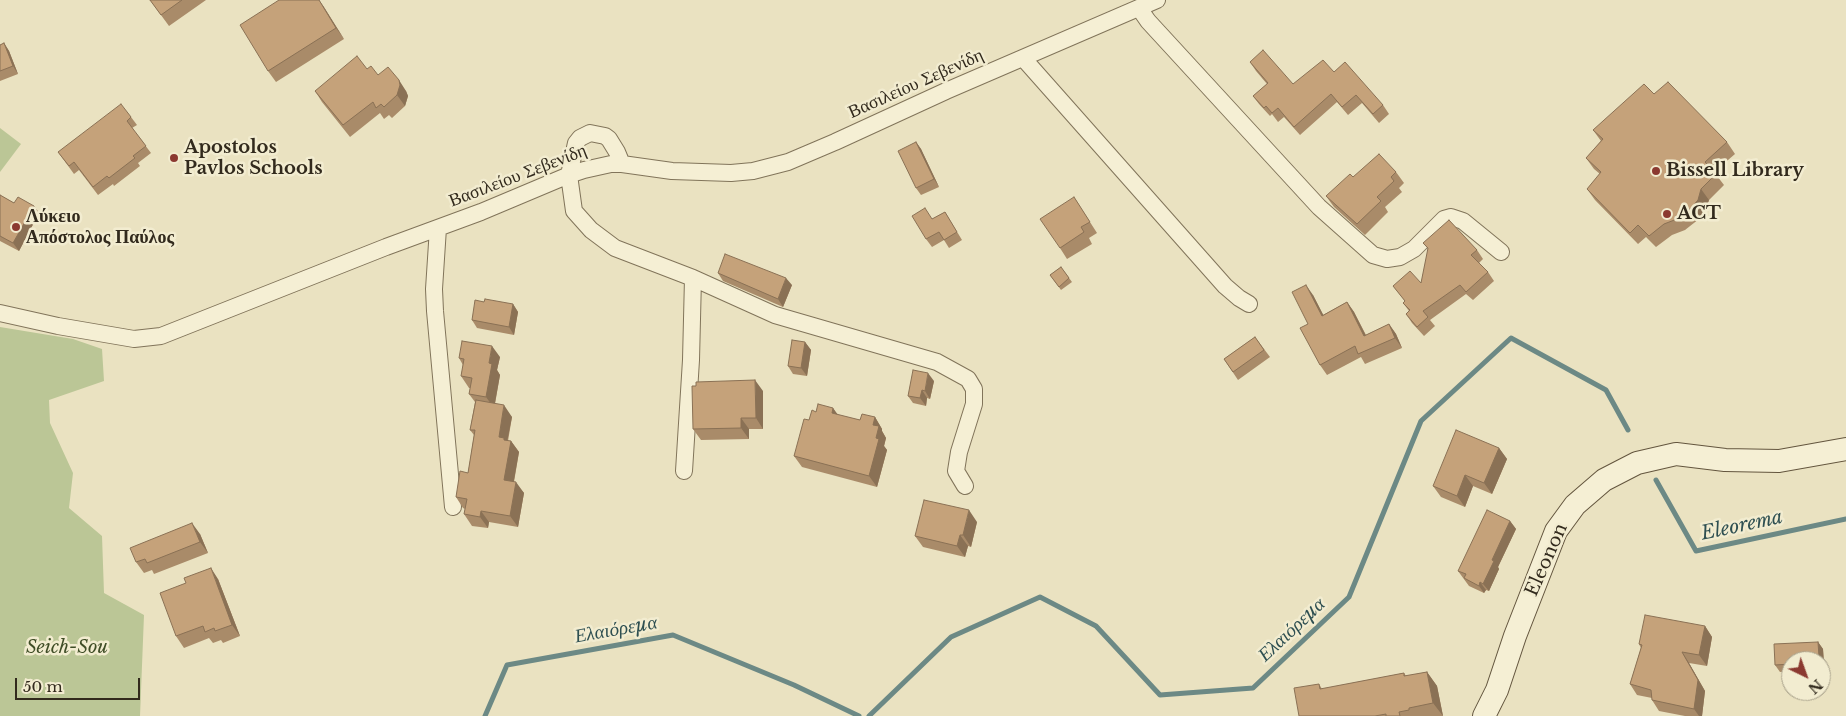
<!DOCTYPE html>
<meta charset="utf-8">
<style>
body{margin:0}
#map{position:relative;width:1846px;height:716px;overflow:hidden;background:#eae2c1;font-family:"Libre Baskerville",serif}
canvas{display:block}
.north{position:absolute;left:1781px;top:651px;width:50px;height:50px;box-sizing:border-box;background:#f2ecd0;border:1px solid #a59e88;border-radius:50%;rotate:138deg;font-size:14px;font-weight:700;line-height:20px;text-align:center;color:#322a1d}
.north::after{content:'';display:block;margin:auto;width:18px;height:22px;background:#8b3930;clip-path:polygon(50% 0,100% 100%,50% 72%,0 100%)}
.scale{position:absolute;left:15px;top:678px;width:125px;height:22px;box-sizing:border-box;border:2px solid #322a1d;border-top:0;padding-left:6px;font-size:15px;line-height:18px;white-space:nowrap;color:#322a1d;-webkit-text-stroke:4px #f2ecd0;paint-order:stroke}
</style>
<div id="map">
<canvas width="1846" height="716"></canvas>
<div class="north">N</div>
<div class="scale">50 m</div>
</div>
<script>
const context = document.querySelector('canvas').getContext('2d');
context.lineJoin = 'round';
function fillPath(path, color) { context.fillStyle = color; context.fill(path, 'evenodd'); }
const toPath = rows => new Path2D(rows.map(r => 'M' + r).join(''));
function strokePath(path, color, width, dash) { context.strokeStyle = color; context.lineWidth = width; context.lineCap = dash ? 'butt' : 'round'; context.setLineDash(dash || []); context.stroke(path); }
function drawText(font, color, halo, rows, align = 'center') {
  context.font = font + ' "Libre Baskerville",serif'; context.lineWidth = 5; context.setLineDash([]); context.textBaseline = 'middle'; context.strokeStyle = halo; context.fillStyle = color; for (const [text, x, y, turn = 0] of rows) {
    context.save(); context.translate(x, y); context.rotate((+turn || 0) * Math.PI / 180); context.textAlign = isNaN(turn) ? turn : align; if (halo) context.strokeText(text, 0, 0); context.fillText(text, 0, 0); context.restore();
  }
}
fillPath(toPath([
 [0,128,21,144,0,172],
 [0,327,73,339,102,349,104,381,49,400,50,423,73,473,69,508,102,536,104,593,144,615,140,716,0,716]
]), '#bbc696');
strokePath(toPath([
 [1656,480,1696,551,1846,519],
 [485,716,507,665,673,635,794,685,859,716],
 [869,716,951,637,1040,597,1096,626,1160,695,1253,688,1349,597,1421,421,1511,338,1606,390,1628,430]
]), '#6c8985', 5);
const street = toPath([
 [1139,8,1148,21,1319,207,1373,255,1387,259,1400,257,1414,249,1444,219,1451,217,1463,221,1501,252],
 [1023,58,1225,286,1239,298,1249,304],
 [622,164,617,152,609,139,605,136,590,133,580,138,576,143,569,175,574,211,591,230,615,248,693,278,691,360,684,471],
 [438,228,434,289,435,311,453,507],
 [693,278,775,315,937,362,968,379,974,389,974,404,959,452,956,471,965,486],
 [0,313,58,326,134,339,161,336,386,247,481,212,569,175,584,170,611,164,622,164,672,171,731,173,753,171,788,162,835,142,946,91,1157,0]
]);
const secondary = toPath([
 [1484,716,1497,690,1515,636,1556,531,1575,505,1604,480,1637,463,1676,454,1725,460,1779,461,1846,449]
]);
strokePath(street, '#81745a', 18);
strokePath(secondary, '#63553e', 24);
strokePath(street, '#f5efd4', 16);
strokePath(secondary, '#f5efd4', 22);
fillPath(toPath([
 [150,0,206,0,169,26],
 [319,0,344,39,276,82,268,71],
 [4,43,9,51,18,74,0,81,0,45],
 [1250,62,1293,84,1334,72,1383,105,1389,114,1379,123,1362,103,1348,115,1337,102,1300,135,1284,117,1278,122,1272,114,1270,116,1259,104,1253,96,1267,84,1256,71],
 [367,69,406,91,408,96,405,106,392,118,389,115,384,119,380,113,350,137,322,102,315,91],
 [1654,94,1727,142,1735,154,1714,172,1724,185,1709,200,1705,211,1699,219,1685,230,1672,235,1656,247,1646,237,1638,244,1595,200,1587,189,1600,174,1594,169,1586,158,1601,141,1593,130],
 [131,117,137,125,132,128,151,153,138,163,140,166,114,186,113,184,98,195,79,170,74,174,58,152],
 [916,142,921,149,939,187,921,195,916,188],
 [1396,172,1404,183,1399,188,1402,192,1385,207,1388,212,1365,235,1334,207,1326,196,1353,177],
 [0,195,14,203,34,206,39,213,19,251,0,241],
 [1074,197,1097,233,1089,238,1092,244,1067,259,1060,248],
 [945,212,962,240,949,248,944,240,932,247,926,239,932,219],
 [1423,243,1477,250,1483,259,1479,263,1488,272,1494,281,1473,300,1466,294,1430,320,1435,326,1424,336,1412,323,1406,314,1409,311,1403,303,1405,301,1393,286,1421,283,1428,249],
 [1061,267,1072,282,1061,290,1050,275],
 [718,273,792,285,783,307,723,281],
 [1313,295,1323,315,1347,302,1354,312,1366,335,1389,324,1396,334,1402,348,1365,364,1361,357,1327,375,1320,365,1308,324],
 [484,302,513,304,518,312,514,335,477,328,472,320],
 [1255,337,1270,357,1238,380,1224,359],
 [805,342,811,350,807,376,793,374,788,366],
 [500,357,497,370,500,375,495,404,512,417,508,441,511,441,519,452,514,482,524,493,518,527,489,522,488,528,472,526,464,514,465,509,463,508,456,497,468,473,474,435,470,430,475,402,469,394,471,388,469,388,461,376,463,365,459,358],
 [934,381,930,399,927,398,926,406,913,403,908,396],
 [763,391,763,429,749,429,749,439,701,440,693,429],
 [833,408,837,415,860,420,875,417,882,429,882,431,886,438,884,446,887,450,877,487,802,467,794,456,816,412],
 [1499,448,1507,459,1492,494,1473,486,1465,507,1441,497,1433,486],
 [1510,521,1516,529,1498,567,1499,569,1489,591,1486,590,1484,593,1469,586,1458,571],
 [977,522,971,547,968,546,965,557,923,547,915,536],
 [200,534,208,553,154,574,152,570,144,573,136,562],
 [218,579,240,636,223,643,221,640,213,643,209,638,184,648,176,636],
 [1705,626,1712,637,1707,666,1689,663,1705,691,1702,716,1685,716,1659,711,1652,700,1652,698,1637,695,1630,684,1641,648,1639,644],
 [1818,642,1823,649,1824,664,1821,664,1821,661,1791,661,1791,671,1780,672,1775,665],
 [1427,672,1437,686,1443,716,1299,716,1319,684,1322,689,1404,673,1406,676]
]), '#a98b69');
fillPath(toPath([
 [319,0,324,7,344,39,336,28],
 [4,43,9,51,18,74,13,66],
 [399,80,406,91,408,96,405,106,397,95],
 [916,142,921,149,939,187,934,179],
 [1701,189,1709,200,1705,211,1699,219,1691,208],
 [34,206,39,213,19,251,13,243],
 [786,278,792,285,783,307,778,299],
 [1306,285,1313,295,1329,326,1322,316],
 [1347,302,1354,312,1371,346,1364,336],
 [513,304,518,312,514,335,509,327],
 [1389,324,1396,334,1402,348,1395,338],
 [805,342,811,350,807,376,801,368],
 [492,346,500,357,497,370,500,375,494,408,486,397,489,363],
 [928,373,934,381,930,399,925,391],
 [755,380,763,391,763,429,756,418],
 [922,390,927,398,926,406,920,398],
 [504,405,512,417,507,442,511,441,519,452,512,491,504,480,499,437],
 [833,408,841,419,832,413],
 [875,417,882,429,882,431,886,438,884,446,887,450,877,487,869,476,876,438,873,425],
 [741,418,749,429,749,439,741,428],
 [1499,448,1507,459,1492,494,1484,483],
 [1465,475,1473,486,1465,507,1457,496],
 [516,482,524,493,518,527,510,516],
 [969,510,977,522,971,547,963,535],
 [481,511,489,522,488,528,480,517],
 [1510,521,1516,529,1498,567,1499,569,1489,591,1483,584,1492,560],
 [192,523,200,534,208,553,200,542],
 [960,535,968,546,965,557,957,546],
 [211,568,218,579,240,636,232,625],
 [1480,582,1486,590,1484,593,1479,586],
 [1705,626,1712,637,1707,666,1699,655],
 [1818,642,1823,649,1824,664,1819,657],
 [1682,652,1689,663,1705,691,1702,716,1699,716,1694,709],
 [1427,672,1437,686,1443,716,1433,703]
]), '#8a7155');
const building = toPath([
 [150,0,182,0,161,15,150,0],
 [279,0,319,0,336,28,268,71,240,25,279,0],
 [4,43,13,66,0,71,0,45,4,43],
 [1263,50,1293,84,1323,60,1334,72,1345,62,1383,105,1373,114,1356,95,1342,107,1331,94,1294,127,1278,108,1272,113,1266,106,1264,108,1253,96,1268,83,1250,62,1263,50],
 [357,56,367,69,371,66,378,75,388,67,399,80,400,85,397,95,384,107,381,104,376,108,373,102,343,125,315,91,357,56],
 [1668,82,1727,142,1705,162,1716,174,1701,189,1698,200,1691,208,1677,219,1664,224,1649,236,1638,225,1630,233,1587,189,1601,172,1586,158,1603,139,1593,130,1644,84,1654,94,1668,82],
 [121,104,131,117,127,121,146,146,133,156,135,158,109,178,107,176,93,187,74,162,69,166,58,152,121,104],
 [916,142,934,179,916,188,898,151,916,142],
 [1379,154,1396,172,1391,177,1394,181,1377,197,1381,201,1357,224,1326,196,1350,174,1353,177,1379,154],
 [0,195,14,203,18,197,34,206,13,243,0,236,0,195],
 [1074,197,1090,222,1081,227,1084,232,1060,248,1040,219,1074,197],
 [925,208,932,219,945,212,957,232,944,240,939,232,926,239,912,216,925,208],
 [1449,220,1477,250,1471,255,1488,272,1466,292,1460,285,1423,311,1428,317,1417,327,1406,314,1410,310,1403,303,1405,301,1393,286,1410,271,1421,283,1428,248,1423,243,1449,220],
 [725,254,786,278,778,299,718,273,725,254],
 [1061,267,1069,278,1059,287,1050,275,1061,267],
 [1306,285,1322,316,1347,302,1364,336,1389,324,1395,338,1358,354,1355,346,1320,365,1300,328,1308,324,1292,292,1306,285],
 [485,299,513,304,509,327,472,320,475,300,484,302,485,299],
 [1255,337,1264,350,1233,372,1224,359,1255,337],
 [792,340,805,342,801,368,788,366,792,340],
 [462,341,492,346,489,363,492,364,486,397,469,394,472,378,461,376,464,359,459,358,462,341],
 [913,370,928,373,925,391,922,390,920,398,908,396,913,370],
 [755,380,756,418,741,418,741,428,693,429,692,386,696,386,696,382,755,380],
 [476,400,504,405,499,437,504,438,504,440,511,441,504,480,516,482,510,516,481,511,480,517,464,514,467,499,456,497,460,471,468,473,475,430,470,430,476,400],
 [818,404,833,408,832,413,860,420,862,414,875,417,873,425,879,426,876,438,879,439,869,476,794,456,804,419,809,420,812,410,816,412,818,404],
 [1456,430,1499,448,1484,483,1465,475,1457,496,1433,486,1456,430],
 [924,500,969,510,963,535,960,535,957,546,915,536,924,500],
 [1487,510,1510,521,1492,560,1494,561,1483,584,1480,582,1479,586,1464,578,1466,574,1458,571,1487,510],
 [192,523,200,542,147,563,145,559,136,562,130,548,192,523],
 [211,568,232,625,215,631,214,628,205,632,203,626,176,636,160,593,186,583,184,578,211,568],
 [1645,615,1705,626,1699,655,1682,652,1698,680,1694,709,1652,700,1651,690,1630,684,1642,645,1639,644,1645,615],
 [1818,642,1819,657,1809,657,1809,661,1791,661,1791,664,1775,665,1774,644,1818,642],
 [1427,672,1433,703,1409,708,1409,710,1399,712,1400,716,1386,716,1386,714,1375,716,1299,716,1294,688,1319,684,1320,689,1404,673,1404,676,1427,672]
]);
fillPath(building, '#c5a27a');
strokePath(building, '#8a7155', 1);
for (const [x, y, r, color] of [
 [174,158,5,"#8b3930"],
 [1656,171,5,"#8b3930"],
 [1667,214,5,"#8b3930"],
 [16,227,5,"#8b3930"]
]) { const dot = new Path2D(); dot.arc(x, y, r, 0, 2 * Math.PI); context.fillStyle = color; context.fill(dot); strokePath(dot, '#f2ecd0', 2); }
drawText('18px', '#322a1d', '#f2ecd0', [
 ["Βασιλείου Σεβενίδη",916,84,-24],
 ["Βασιλείου Σεβενίδη",518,176,-21],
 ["Eleonon",1547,560,-66]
]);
drawText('bold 18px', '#322a1d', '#f2ecd0', [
 ["Apostolos",184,148],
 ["Pavlos Schools",184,169],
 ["Bissell Library",1666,171],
 ["ACT",1677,214],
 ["Λύκειο",26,217],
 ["Απόστολος Παύλος",26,238]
], 'left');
drawText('italic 18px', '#3f4d26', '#f2ecd0', [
 ["Seich-Sou",67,648]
]);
drawText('italic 19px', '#2e4f51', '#f2ecd0', [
 ["Eleorema",1742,526,-12],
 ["Ελαιόρεμα",616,630,-10],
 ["Ελαιόρεμα",1292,630,-43]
]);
</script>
